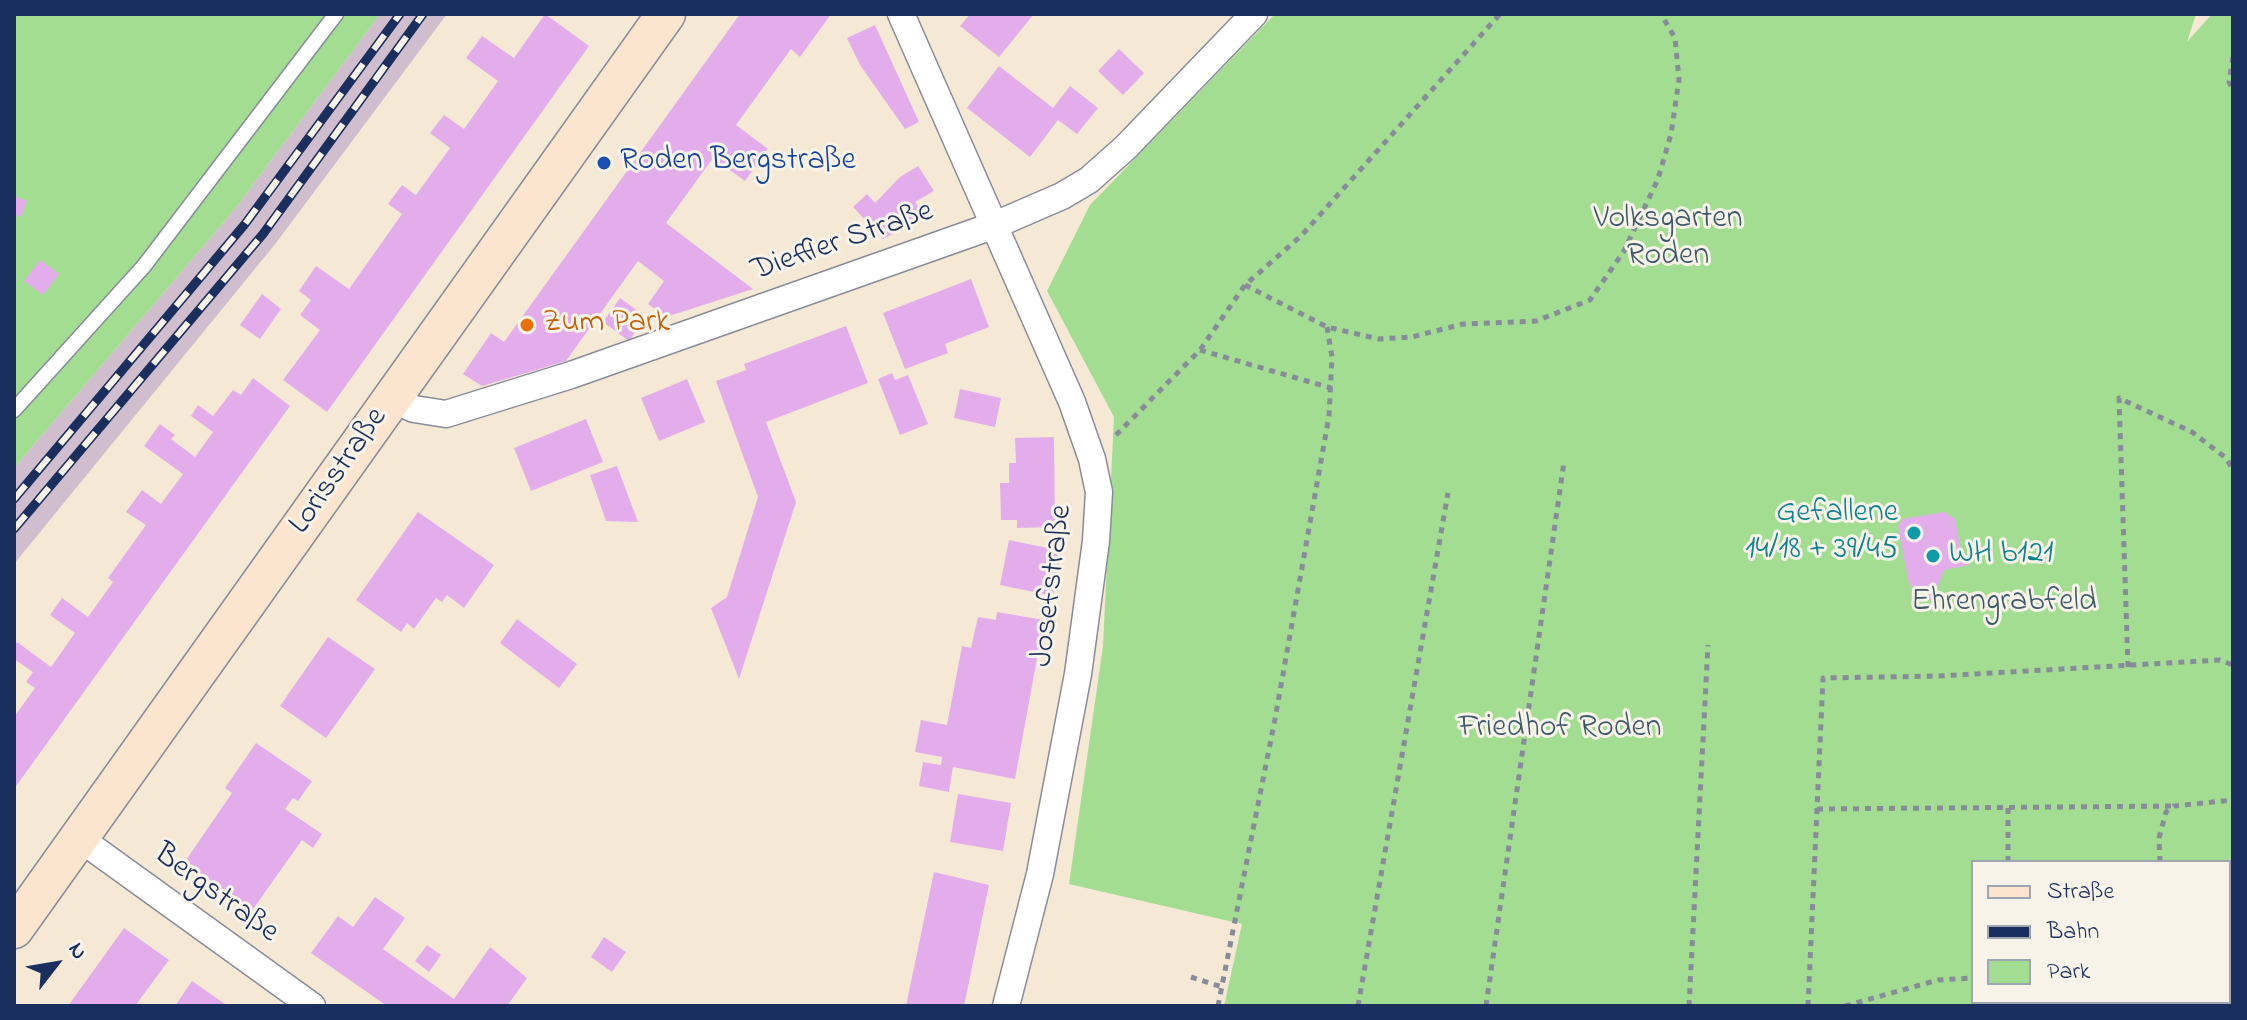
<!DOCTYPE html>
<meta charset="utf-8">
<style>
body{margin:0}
#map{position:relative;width:2247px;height:1020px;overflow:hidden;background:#f5e9d5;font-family:"Indie Flower",sans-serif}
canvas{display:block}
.frame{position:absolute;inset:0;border:16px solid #1b2f5e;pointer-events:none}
.legend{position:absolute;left:1971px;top:860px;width:260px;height:144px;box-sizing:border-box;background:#f7f3e8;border:2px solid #9fa5b1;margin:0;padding:10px 14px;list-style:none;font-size:24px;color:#1b2f5e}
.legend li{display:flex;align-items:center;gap:16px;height:40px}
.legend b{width:40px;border:2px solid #9fa5b1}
.north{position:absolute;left:16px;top:924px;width:80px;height:80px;-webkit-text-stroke:6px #f7f3e8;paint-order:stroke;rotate:59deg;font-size:22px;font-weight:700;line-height:32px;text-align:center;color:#1b2f5e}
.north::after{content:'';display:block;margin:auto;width:28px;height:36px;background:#1b2f5e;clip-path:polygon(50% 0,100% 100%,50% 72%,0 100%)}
</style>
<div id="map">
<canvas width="2247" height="1020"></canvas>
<div class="frame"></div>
<ul class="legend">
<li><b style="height:10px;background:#fce5cf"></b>Straße</li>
<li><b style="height:10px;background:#1b2f5e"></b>Bahn</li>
<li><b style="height:22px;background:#a2dd91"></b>Park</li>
</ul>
<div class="north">N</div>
</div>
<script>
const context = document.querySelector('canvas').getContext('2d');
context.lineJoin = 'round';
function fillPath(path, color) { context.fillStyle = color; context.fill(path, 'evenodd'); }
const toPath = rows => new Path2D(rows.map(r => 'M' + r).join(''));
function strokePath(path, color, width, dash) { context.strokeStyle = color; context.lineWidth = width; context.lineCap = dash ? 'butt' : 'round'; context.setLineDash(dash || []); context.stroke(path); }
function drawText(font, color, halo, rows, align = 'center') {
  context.font = font + ' "Indie Flower",sans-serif'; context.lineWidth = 6; context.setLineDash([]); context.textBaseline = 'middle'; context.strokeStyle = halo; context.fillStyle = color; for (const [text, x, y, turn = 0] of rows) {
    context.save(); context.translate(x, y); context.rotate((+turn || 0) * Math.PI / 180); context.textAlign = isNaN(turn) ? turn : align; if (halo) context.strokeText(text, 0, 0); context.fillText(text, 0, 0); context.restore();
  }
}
fillPath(toPath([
 [380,14,447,14,276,243,14,564,14,468,235,209]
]), '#d0bdce');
fillPath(toPath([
 [14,14,380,14,235,209,14,468],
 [1275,14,2196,14,2187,42,2212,14,2233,14,2233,1006,1224,1006,1242,924,1069,884,1103,646,1114,417,1047,291,1090,205],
 [1973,862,2229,862,2229,1002,1973,1002]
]), '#a2dd91');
fillPath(toPath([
 [545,14,589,46,327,412,283,380,320,330,300,315,311,300,299,291,316,266,349,289,402,214,388,204,402,185,416,195,450,148,430,133,444,115,464,129,498,81,466,58,482,36,514,58],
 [740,14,831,14,800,57,791,49,736,125,768,149,745,181,713,158,666,223,753,289,666,317,648,304,664,281,638,261,566,361,482,386,463,374,491,333,504,342],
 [970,14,1034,14,999,57,960,26],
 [875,25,919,122,905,129,860,65,847,38],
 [1119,49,1144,73,1123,95,1098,71],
 [999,66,1053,108,1070,86,1098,108,1077,134,1058,120,1030,157,967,108],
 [918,166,934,191,915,202,925,217,883,239,853,207,867,194,875,203,900,177],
 [14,196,27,201,21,217,14,214],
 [40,260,59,274,43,295,24,281],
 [971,279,989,327,945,344,948,353,905,369,883,313],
 [262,294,281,309,260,339,240,325],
 [620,298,646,317,629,341,603,322],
 [846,326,868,383,766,422,796,502,739,679,711,608,727,597,758,497,716,381,746,370,744,364],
 [892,373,895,380,908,375,928,424,900,435,878,379],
 [253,378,290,406,14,789,14,717,35,688,26,682,33,672,14,659,14,646,17,642,51,667,75,633,50,615,62,598,88,617,113,582,108,578,146,525,126,512,142,490,161,504,183,474,144,446,160,424,175,435,171,439,195,457,213,432,191,416,198,405,213,416,233,390,241,395],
 [687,379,705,422,659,441,641,398],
 [960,389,1001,398,995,427,954,418],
 [586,419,603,462,531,491,514,448],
 [1054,437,1055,527,1017,528,1017,520,1001,520,1000,483,1009,483,1009,463,1016,463,1015,438],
 [617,466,638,522,606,521,590,475],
 [418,512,494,565,464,608,447,595,442,602,436,598,414,629,407,623,401,632,356,600],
 [1944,512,1955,519,1962,556,1967,556,1969,565,1944,570,1932,601,1927,599,1928,588,1916,590,1909,584,1898,526,1903,519],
 [1009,540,1062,551,1053,596,1000,585],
 [997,612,1044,620,1015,779,953,767,949,792,919,786,923,762,941,765,942,757,915,752,921,720,947,725,962,646,971,648,978,617,996,620],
 [517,619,577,664,559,688,500,643],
 [328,637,375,669,326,738,280,706],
 [256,743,312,781,298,801,293,798,285,809,322,834,313,848,302,840,251,912,184,863,232,793,225,788],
 [958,794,1011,803,1003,851,950,842],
 [934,872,989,885,964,1006,906,1006],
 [375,897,405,918,383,949,454,999,490,947,527,978,507,1006,387,1006,311,953,338,916,353,927],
 [124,928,169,960,135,1006,68,1006],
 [604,937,626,952,612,972,591,957],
 [427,945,441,955,429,972,415,961],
 [192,981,228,1006,175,1006]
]), '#e3adec');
const lane = toPath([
 [14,410,144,266,336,14]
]);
const street = toPath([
 [901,14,1072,402,1092,459,1099,492,1096,541,1078,674,1040,874,1006,1006],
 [392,399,414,409,446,414,571,375,995,225,1062,196,1089,180,1126,147,1254,14],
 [79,838,312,1006]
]);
const secondary = toPath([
 [14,929,666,14]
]);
strokePath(lane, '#888c9a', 17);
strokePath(street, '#888c9a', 29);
strokePath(secondary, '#888c9a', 41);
strokePath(toPath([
 [2233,57,2229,82,2233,90],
 [1245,285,1327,327,1379,339,1412,337,1463,324,1536,321,1590,300,1624,251,1658,179,1671,134,1679,80,1675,38,1661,14],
 [1200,350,1331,388],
 [1116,435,1200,350,1245,285,1301,236,1500,14],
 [2128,667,2119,398,2192,432,2226,458,2233,470],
 [2008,808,2008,862],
 [1817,809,2174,806],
 [2160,862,2159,838,2166,812,2174,806,2233,800],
 [1191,977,1222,987],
 [2010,1002,2011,1006],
 [2062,1002,2066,1006],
 [2165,1002,2166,1006],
 [1218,1006,1275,719,1329,416,1332,357,1327,327],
 [1358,1006,1448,493],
 [1486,1006,1564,462],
 [1689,1006,1708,645],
 [1808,1006,1823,678,1939,676,2220,660,2233,665],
 [1845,1006,1938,980,1973,978]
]), '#888c9a', 5, [6, 6]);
strokePath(lane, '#fff', 14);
strokePath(street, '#fff', 26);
strokePath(secondary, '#fce5cf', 38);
const rail = toPath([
 [14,499,245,224,400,14],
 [14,529,263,234,423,14]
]);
strokePath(rail, '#1b2f5e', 9);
strokePath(rail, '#f7f3e8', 6, [18]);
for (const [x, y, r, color] of [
 [604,163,8,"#1a4fb4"],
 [527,325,8,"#e8710a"],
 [1914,533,8,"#0f9aa8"],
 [1933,556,8,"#0f9aa8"]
]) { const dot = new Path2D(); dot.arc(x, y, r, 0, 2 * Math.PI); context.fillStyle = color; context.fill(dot); strokePath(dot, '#f7f3e8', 3); }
drawText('32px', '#164399', '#f7f3e8', [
 ["Roden Bergstraße",620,163]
], 'left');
drawText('32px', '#3d5a6b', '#f7f3e8', [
 ["Volksgarten",1668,221],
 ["Roden",1668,258],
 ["Ehrengrabfeld",2004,604],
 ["Friedhof Roden",1560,730]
]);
drawText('32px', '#1b2f5e', '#f7f3e8', [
 ["Dieffler Straße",843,243,-19],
 ["Lorisstraße",340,472,-55],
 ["Josefstraße",1054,586,-83],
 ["Bergstraße",215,895,36]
]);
drawText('32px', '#c56008', '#f7f3e8', [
 ["Zum Park",543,325]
], 'left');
drawText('32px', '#0d838f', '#f7f3e8', [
 ["Gefallene",1898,515],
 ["14/18 + 39/45",1898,552],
 ["WH b121",1949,556,"left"]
], 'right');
</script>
